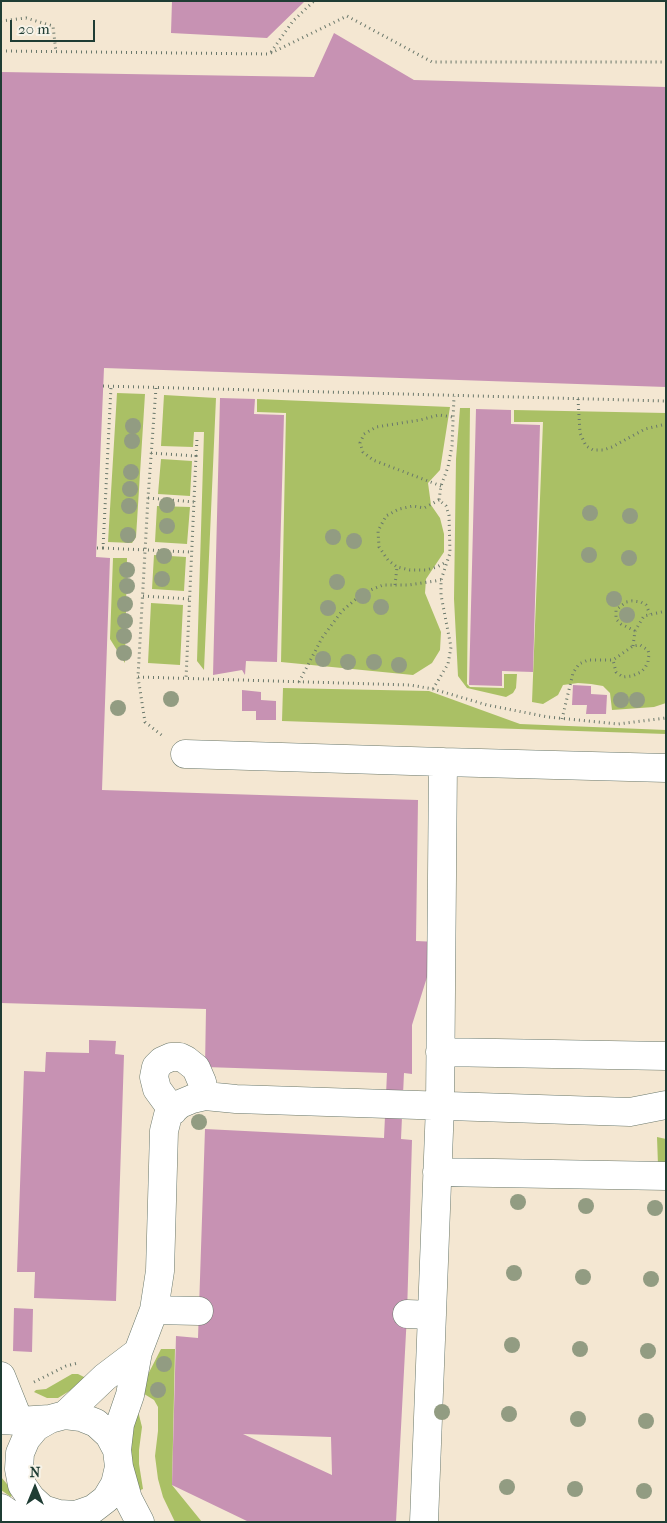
<!DOCTYPE html>
<style>
body{margin:0}
#map{position:relative;width:667px;height:1523px;overflow:hidden;background:#f4e7d2;font-family:"IM FELL French Canon",serif}
canvas{display:block}
.frame{position:absolute;inset:0;border:2px solid #1f3d34;pointer-events:none}
.north{position:absolute;left:10px;top:1463px;width:50px;height:50px;-webkit-text-stroke:4px #f7f3e8;paint-order:stroke;rotate:0deg;font-size:14px;font-weight:700;line-height:20px;text-align:center;color:#1f3d34}
.north::after{content:'';display:block;margin:auto;width:18px;height:22px;background:#1f3d34;clip-path:polygon(50% 0,100% 100%,50% 72%,0 100%)}
.scale{position:absolute;left:10px;top:20px;width:85px;height:22px;box-sizing:border-box;border:2px solid #1f3d34;border-top:0;padding-left:6px;font-size:15px;line-height:18px;white-space:nowrap;color:#1f3d34;-webkit-text-stroke:4px #f7f3e8;paint-order:stroke}
</style>
<div id="map">
<canvas width="667" height="1523"></canvas>
<div class="frame"></div>
<div class="north">N</div>
<div class="scale">20 m</div>
</div>
<script>
const context = document.querySelector('canvas').getContext('2d');
context.lineJoin = 'round';
function fillPath(path, color) { context.fillStyle = color; context.fill(path, 'evenodd'); }
const toPath = rows => new Path2D(rows.map(r => 'M' + r).join(''));
function strokePath(path, color, width, dash) { context.strokeStyle = color; context.lineWidth = width; context.lineCap = dash ? 'butt' : 'round'; context.setLineDash(dash || []); context.stroke(path); }
fillPath(toPath([
 [117,393,145,394,136,537,132,543,108,542],
 [164,395,216,398,204,670,197,661,204,432,194,432,193,447,161,446],
 [257,399,450,407,440,470,428,483,431,505,440,518,444,534,444,552,426,579,425,593,441,632,440,650,432,663,413,675,281,662,286,413,257,412],
 [460,408,470,408,467,684,470,687,504,688,504,674,517,674,516,688,513,693,506,697,467,688,458,676,454,599,456,459],
 [514,410,666,413,666,703,654,707,612,710,610,693,603,686,591,684,578,683,563,685,558,695,543,704,532,702,543,422,514,422],
 [161,459,192,461,190,496,158,494],
 [157,506,190,507,187,544,155,542],
 [154,555,186,557,184,591,152,589],
 [113,558,127,558,125,663,110,639],
 [151,603,183,605,180,665,148,663],
 [283,688,429,691,520,724,666,730,666,734,282,721],
 [657,1137,666,1139,666,1166,658,1165],
 [161,1349,175,1349,172,1485,202,1522,175,1522,163,1497,158,1479,155,1456,158,1431,158,1407,154,1400,141,1392,140,1390],
 [72,1374,78,1374,86,1378,71,1390,58,1398,47,1398,34,1392,36,1390,46,1389],
 [134,1409,137,1410,139,1415,142,1427,139,1450,139,1464,143,1489,135,1492,128,1467],
 [1,1477,13,1491,11,1497,1,1490]
]), '#aac065');
fillPath(toPath([
 [172,1,305,1,267,38,171,33],
 [334,33,414,80,666,87,666,387,104,368,96,557,110,558,102,790,418,800,416,941,438,942,412,1025,412,1074,404,1073,401,1139,412,1140,407,1314,396,1522,249,1522,172,1485,176,1336,198,1338,205,1129,384,1138,387,1073,205,1067,206,1009,1,1003,1,72,314,77],
 [243,1434,331,1437,332,1475],
 [220,398,255,399,254,414,284,415,277,662,246,661,245,675,242,670,213,675],
 [476,409,511,410,511,424,540,425,533,672,502,671,502,686,469,685],
 [573,685,591,686,591,694,607,695,606,714,586,714,587,705,572,705],
 [242,690,261,692,261,700,276,701,276,720,256,720,256,711,242,711],
 [89,1040,116,1041,115,1054,124,1055,116,1301,34,1298,35,1272,17,1272,24,1071,45,1072,46,1052,89,1053],
 [14,1308,33,1309,32,1352,13,1351]
]), '#c792b3');
const minor = toPath([
 [185,754,443,762,440,1105,424,1522],
 [443,762,666,768],
 [440,1052,666,1056],
 [173,1111,157,1089,154,1077,156,1067,162,1061,171,1057,180,1057,186,1060,196,1068,202,1082,205,1096],
 [437,1172,666,1176],
 [154,1310,199,1311],
 [407,1314,432,1315],
 [1,1376,19,1421],
 [65,1415,105,1377,138,1352],
 [1,1420,19,1421,50,1419,65,1415,81,1417,96,1423,109,1435,117,1450,119,1467,115,1484,106,1499,93,1509,76,1515,59,1514,43,1509,31,1498,22,1485,19,1469,20,1453,26,1439,36,1427,50,1419],
 [117,1450,120,1424,130,1395,138,1352,154,1310,160,1271,164,1131,168,1115,180,1104,192,1099,205,1096,236,1099,630,1112,666,1105],
 [119,1467,128,1499,140,1522],
 [1,1508,22,1522]
]);
strokePath(minor, '#6a786b', 29);
strokePath(toPath([
 [1,21,26,18,53,26,56,52],
 [1,51,269,54,347,16,432,62,666,62],
 [271,52,293,21,314,1],
 [103,386,666,401],
 [156,388,148,498,138,677,145,722,164,737],
 [578,399,580,433,586,446,593,450,603,450,612,447,645,429,666,424],
 [151,453,196,456,186,679],
 [196,456,197,439],
 [441,486,373,460,363,452,360,443,364,434,376,427,420,420,439,415,453,417],
 [148,498,194,502],
 [439,500,424,508,413,506,399,509,386,516,378,531,379,547,388,560,397,567,410,570,426,570,437,567,446,562],
 [97,548,103,548,111,387],
 [103,548,191,552],
 [395,585,397,567],
 [143,596,189,599],
 [635,631,621,624,616,619,616,610,626,602,632,601,641,602,646,605,650,614],
 [633,646,635,631,644,616,666,611],
 [138,677,410,685,433,689,487,705,548,717,618,724,666,718],
 [299,682,322,638,342,611,363,593,383,585,409,585,441,580],
 [433,689,448,664,451,647,441,595,441,580,450,553,449,515,446,506,439,500,441,486,448,467,452,446,454,396],
 [562,719,573,673,579,664,588,660,613,660,633,646,640,645,648,650,649,654,648,662,645,668,641,672,632,676,623,677,616,672,613,660],
 [34,1382,66,1366,78,1363]
]), '#6a786b', 3, [1, 4]);
strokePath(minor, '#fff', 28);
context.fillStyle = '#929c82';
for (const [x, y] of [
 [133,426],
 [132,441],
 [131,472],
 [130,489],
 [167,505],
 [129,506],
 [590,513],
 [630,516],
 [167,526],
 [128,535],
 [333,537],
 [354,541],
 [589,555],
 [164,556],
 [629,558],
 [127,570],
 [162,579],
 [337,582],
 [127,586],
 [363,596],
 [614,599],
 [125,604],
 [381,607],
 [328,608],
 [627,615],
 [125,621],
 [124,636],
 [124,653],
 [323,659],
 [348,662],
 [374,662],
 [399,665],
 [171,699],
 [621,700],
 [637,700],
 [118,708],
 [199,1122],
 [518,1202],
 [586,1206],
 [655,1208],
 [514,1273],
 [583,1277],
 [651,1279],
 [512,1345],
 [580,1349],
 [648,1351],
 [164,1364],
 [158,1390],
 [442,1412],
 [509,1414],
 [578,1419],
 [646,1421],
 [507,1487],
 [575,1489],
 [644,1491]
]) { context.beginPath(); context.arc(x, y, 8, 0, 2 * Math.PI); context.fill(); }
</script>
